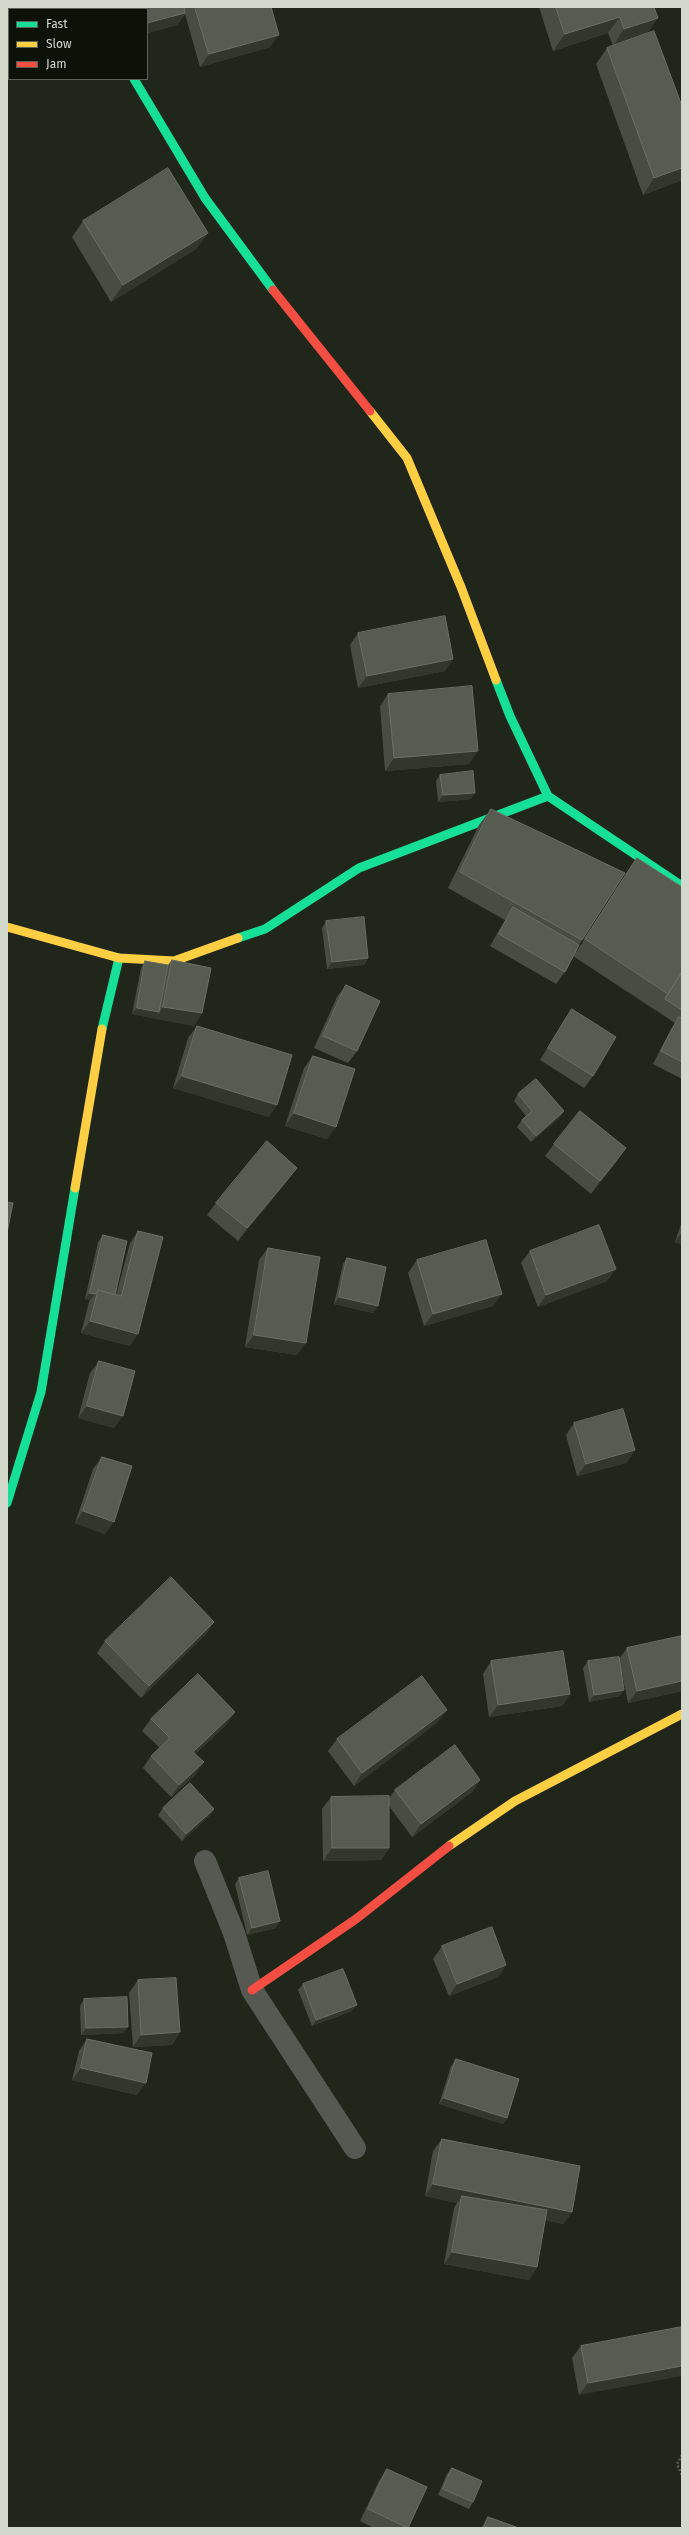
<!DOCTYPE html>
<style>
body{margin:0}
#map{position:relative;width:689px;height:2535px;overflow:hidden;background:#21261b;font-family:"Fira Sans",sans-serif}
canvas{display:block}
.frame{position:absolute;inset:0;border:8px solid #d2d9cc;pointer-events:none}
.legend{position:absolute;left:8px;top:8px;width:140px;height:72px;box-sizing:border-box;background:#0d1209;border:1px solid #5c6257;margin:0;padding:5px 7px;list-style:none;font-size:12px;color:#d2d9cc}
.legend li{display:flex;align-items:center;gap:8px;height:20px}
.legend b{width:20px;border:1px solid #5c6257}
</style>
<div id="map">
<canvas width="689" height="2535"></canvas>
<div class="frame"></div>
<ul class="legend">
<li><b style="height:5px;background:#16e098"></b>Fast</li>
<li><b style="height:5px;background:#ffcf43"></b>Slow</li>
<li><b style="height:5px;background:#f24e42"></b>Jam</li>
</ul>
</div>
<script>
const g = document.querySelector('canvas').getContext('2d');
g.lineJoin = 'round';
function trace(path, color, width, dash) {
  g.strokeStyle = color;
  g.lineWidth = width;
  g.lineCap = dash ? 'butt' : 'round';
  g.setLineDash(dash || []);
  g.stroke(path);
}
function fillPath(path, color) {
  g.fillStyle = color;
  g.fill(path, 'evenodd');
}
trace(new Path2D(`
 M682 2455 677 2464 682 2475`), '#5a5c56', 2.5, [2, 2]);
trace(new Path2D(`
 M97 7 98 9
 M205 1861 234 1933 252 1990 355 2148`), '#565852', 22);
trace(new Path2D(`
 M134 79 205 198 273 290
 M496 680 510 716 548 796 682 886
 M238 938 265 929 359 868 548 796
 M102 1029 119 958
 M7 1503 41 1392 75 1188`), '#16e098', 9);
trace(new Path2D(`
 M370 411 407 458 461 587 496 680
 M7 927 119 958 174 961 238 938
 M75 1188 102 1029
 M449 1846 515 1801 682 1714`), '#ffcf43', 9);
trace(new Path2D(`
 M273 290 370 411
 M252 1990 356 1919 449 1846`), '#f24e42', 9);
fillPath(new Path2D(`
 M120 7H271L270 47 200 67 185 14 177 25 147 33V9H121Z
 M539 7H654L647 33 682 106V180L643 195 596 64 607 48 613 46 608 33 553 51Z
 M83 221 208 233 196 249 111 302 72 237Z
 M358 633 445 671 358 688 350 645Z
 M388 694 469 764 385 771 380 706Z
 M440 775 471 799 438 802 436 781Z
 M491 809 582 940 579 945 575 954 626 874 637 858 682 887V1079L653 1064 671 1029 675 1023 573 956 565 972 556 984 490 946 505 920 448 888 479 825Z
 M326 921 368 958 364 965 327 969 322 928Z
 M172 960 202 1013 194 1026 132 1014 141 968 145 961 168 965Z
 M346 985 357 1051 348 1063 314 1048 337 997Z
 M572 1009 593 1076 584 1088 540 1060 563 1022Z
 M197 1026 269 1117 173 1088 188 1038Z
 M313 1056 327 1139 285 1126 304 1068Z
 M518 1094 564 1111 559 1118 531 1142 517 1127 522 1120 526 1116 514 1101Z
 M554 1144 617 1161 591 1194 545 1156Z
 M288 1180 238 1241 207 1215 216 1203Z
 M682 1221V1245L675 1242Z
 M138 1231 130 1346 81 1333 89 1302 90 1300 85 1299 98 1242 103 1235 115 1295H116L130 1243Z
 M268 1248 297 1355 245 1347 259 1260Z
 M530 1251 607 1281 538 1307 521 1263Z
 M347 1258 378 1306 373 1313 334 1304 343 1264Z
 M417 1260 493 1306 424 1326 408 1273Z
 M99 1361 114 1428 78 1418 90 1373Z
 M574 1423 635 1450 626 1463 577 1476 566 1435Z
 M102 1457 105 1534 75 1523 93 1469Z
 M214 1622 206 1634 141 1698 97 1653 105 1641Z
 M682 1636V1691L628 1703 622 1674 620 1696 589 1702 583 1668 588 1661 619 1659 627 1648Z
 M491 1661 570 1694 562 1706 489 1717 483 1674Z
 M235 1712 226 1725 195 1754V1775L171 1797 143 1768 151 1756 160 1748 142 1731 151 1719Z
 M438 1722 354 1786 328 1751 337 1739Z
 M480 1780 472 1792 412 1837 389 1806V1848L381 1860 323 1861 322 1809 331 1797 389 1798 395 1790Z
 M163 1808 214 1809 209 1816 182 1841 158 1815Z
 M239 1878 276 1928 247 1935 235 1884Z
 M442 1946 506 1965 498 1977 449 1996 433 1959Z
 M138 1980 180 2032 172 2045 133 2047 129 1993Z
 M303 1984 352 2011 312 2026 298 1990Z
 M84 1999 124 2033 81 2035 80 2006Z
 M87 2039 137 2095 72 2080 79 2051Z
 M456 2059 507 2118 503 2124 439 2104 451 2066Z
 M442 2139 572 2212 563 2224 545 2220 537 2267 529 2280 444 2264 454 2208 457 2203 425 2196 433 2151Z
 M682 2327 579 2395 572 2358 581 2346Z
 M452 2468 473 2502 469 2509 438 2495 447 2474Z
 M387 2469 408 2528H374L360 2521 379 2481Z
 M488 2517 519 2528H481Z`), '#484d42');
fillPath(new Path2D(`
 M185 13 177 25 147 33V23Z
 M620 17 608 33 553 51 565 34Z
 M658 18 646 35 613 46 624 29Z
 M279 35 270 47 200 67 209 54Z
 M682 168V180L643 195 654 178Z
 M208 233 196 249 111 302 123 285Z
 M453 659 445 671 358 688 367 676Z
 M478 751 469 764 385 771 394 758Z
 M475 793 471 799 438 802 443 795Z
 M368 958 364 965 327 969 332 962Z
 M163 1007 202 1013 194 1026 155 1019Z
 M137 1008 159 1012 155 1019 132 1014Z
 M182 1076 277 1105 269 1117 173 1088Z
 M564 1111 559 1118 531 1142 536 1136Z
 M294 1113 336 1127 327 1139 285 1126Z
 M626 1148 617 1161 591 1194 600 1181Z
 M297 1168 288 1180 238 1241 247 1228Z
 M682 1232V1245L675 1242Z
 M616 1269 607 1281 538 1307 546 1295Z
 M90 1293 95 1294 90 1300 85 1299Z
 M502 1294 493 1306 424 1326 433 1314Z
 M339 1297 378 1306 373 1313 334 1304Z
 M90 1321 138 1334 130 1346 81 1333Z
 M254 1335 306 1343 297 1355 245 1347Z
 M87 1406 123 1416 114 1428 78 1418Z
 M635 1450 626 1463 577 1476 586 1464Z
 M83 1511 114 1522 105 1534 75 1523Z
 M214 1622 206 1634 141 1698 149 1686Z
 M682 1681V1691L628 1703 637 1691Z
 M624 1690 620 1696 589 1702 594 1695Z
 M570 1694 562 1706 489 1717 498 1705Z
 M447 1710 438 1722 354 1786 362 1773Z
 M235 1712 226 1725 184 1764 193 1752Z
 M204 1762 195 1775 171 1797 179 1785Z
 M480 1780 472 1792 412 1837 421 1824Z
 M214 1809 209 1816 182 1841 186 1834Z
 M332 1848H389L381 1860 323 1861Z
 M280 1921 276 1928 247 1935 252 1928Z
 M506 1965 498 1977 449 1996 457 1984Z
 M357 2005 352 2011 312 2026 316 2020Z
 M128 2027 124 2033 81 2035 86 2028Z
 M180 2032 172 2045 133 2047 141 2035Z
 M81 2068 146 2083 137 2095 72 2080Z
 M444 2098 507 2118 503 2124 439 2104Z
 M433 2184 572 2212 563 2224 461 2203 462 2196 457 2203 425 2196Z
 M452 2252 537 2267 529 2280 444 2264Z
 M682 2366V2376L579 2395 588 2383Z`), '#32372c');
const building = new Path2D(`
 M132 7H184L185 13 147 23V9H133Z
 M195 7H271L279 35 209 54Z
 M556 7H654L658 18 624 29 620 17 565 34Z
 M654 31 682 106V168L654 178 607 48Z
 M168 168 208 233 123 285 83 221Z
 M445 616 453 659 367 676 358 633Z
 M472 686 478 751 394 758 388 694Z
 M473 771 475 793 443 795 440 775Z
 M491 809 625 873 582 940 460 872Z
 M637 858 682 887V972L668 994 585 939Z
 M513 907 579 945 565 972 499 934Z
 M364 917 368 958 332 962 326 921Z
 M172 960 211 968 202 1013 163 1007Z
 M145 961 168 965 159 1012 137 1008Z
 M682 972V1010L665 999Z
 M346 985 380 1001 357 1051 323 1036Z
 M572 1009 616 1037 593 1076 548 1048Z
 M679 1017 682 1018V1062L661 1051Z
 M197 1026 292 1055 277 1105 182 1076Z
 M313 1056 355 1069 336 1127 294 1113Z
 M536 1079 564 1111 536 1136 522 1120 532 1111 518 1094Z
 M580 1111 626 1148 600 1181 554 1144Z
 M267 1141 297 1168 247 1228 216 1203Z
 M7 1202 13 1203 7 1233Z
 M599 1225 616 1269 546 1295 530 1251Z
 M138 1231 163 1237 138 1334 90 1321 98 1290 121 1296Z
 M103 1235 127 1241 115 1295 98 1290 95 1294 90 1293Z
 M486 1240 502 1294 433 1314 417 1260Z
 M268 1248 320 1257 306 1343 254 1335Z
 M347 1258 386 1267 378 1306 339 1297Z
 M99 1361 135 1371 123 1416 87 1406Z
 M623 1409 635 1450 586 1464 574 1423Z
 M102 1457 132 1466 114 1522 83 1511Z
 M171 1577 214 1622 149 1686 105 1641Z
 M682 1636V1681L637 1691 627 1648Z
 M563 1651 570 1694 498 1705 491 1661Z
 M619 1657 624 1690 594 1695 588 1661Z
 M198 1674 235 1712 193 1752 204 1762 179 1785 151 1756 170 1738 151 1719Z
 M422 1676 447 1710 362 1773 337 1739Z
 M455 1745 480 1780 421 1824 395 1790Z
 M190 1783 214 1809 186 1834 163 1808Z
 M389 1796V1848H332L331 1797Z
 M268 1871 280 1921 252 1928 239 1878Z
 M492 1927 506 1965 457 1984 442 1946Z
 M343 1969 357 2005 316 2020 303 1984Z
 M176 1978 180 2032 141 2035 138 1980Z
 M127 1997 128 2027 86 2028 84 1999Z
 M87 2039 152 2053 146 2083 81 2068Z
 M456 2059 519 2079 507 2118 444 2098Z
 M442 2139 580 2166 572 2212 433 2184Z
 M462 2196 547 2210 537 2267 452 2252Z
 M682 2327V2366L588 2383 581 2346Z
 M452 2468 482 2481 473 2502 443 2489Z
 M387 2469 427 2487 408 2528 368 2509Z
 M488 2517 519 2528H484Z`);
fillPath(building, '#575c51');
trace(building, '#6a6f64', 1);
</script>
